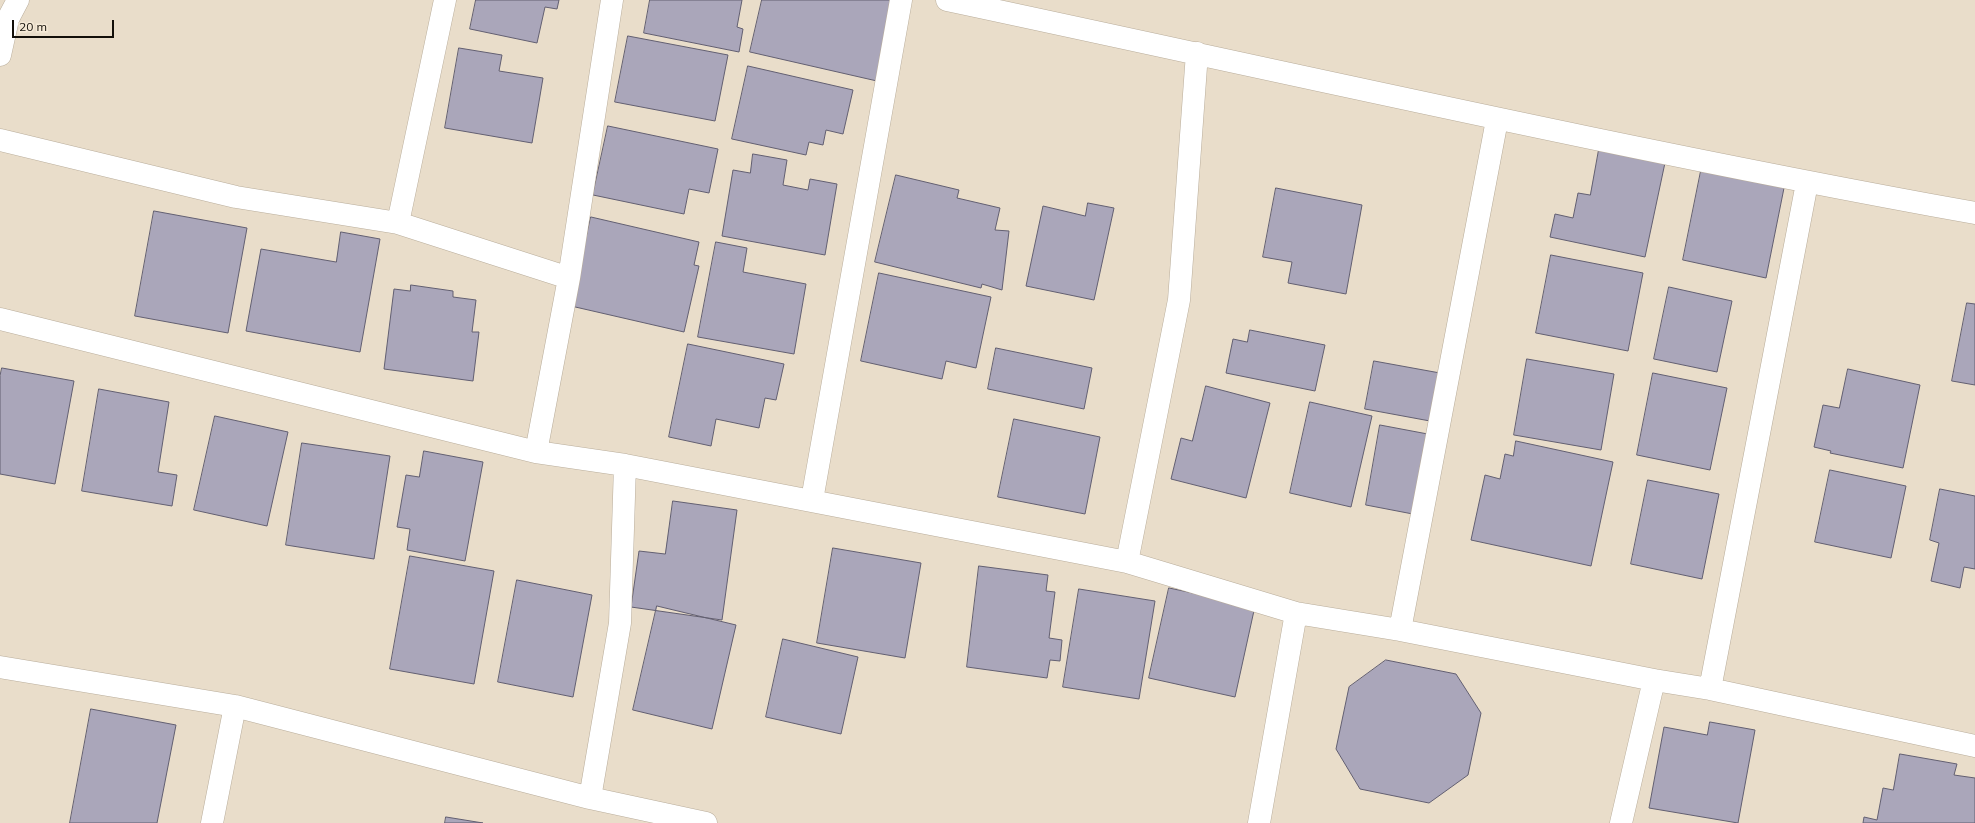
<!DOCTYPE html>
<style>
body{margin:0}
#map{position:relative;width:1975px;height:823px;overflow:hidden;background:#e9ddca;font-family:Mulish,sans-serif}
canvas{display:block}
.scale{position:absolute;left:12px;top:20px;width:102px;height:18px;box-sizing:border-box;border:2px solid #130f09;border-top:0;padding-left:5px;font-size:12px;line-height:14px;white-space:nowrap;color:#130f09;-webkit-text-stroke:3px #f6ead7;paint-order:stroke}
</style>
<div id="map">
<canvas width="1975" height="823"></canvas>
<div class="scale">20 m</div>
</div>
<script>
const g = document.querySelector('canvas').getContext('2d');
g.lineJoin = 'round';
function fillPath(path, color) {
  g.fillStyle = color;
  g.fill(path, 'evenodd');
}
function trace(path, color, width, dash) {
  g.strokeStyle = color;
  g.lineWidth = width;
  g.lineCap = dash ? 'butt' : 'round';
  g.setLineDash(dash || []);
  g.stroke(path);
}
const building = new Path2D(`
 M476 0H559L557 9 545 7 537 43 470 29Z
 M650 0H742L737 27 743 29 739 52 644 33Z
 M762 0H895L877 81 750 52Z
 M628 36 728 55 715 121 615 102Z
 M459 48 502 55 499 71 543 78 532 143 445 128Z
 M748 66 853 90 843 134 826 130 823 145 809 142 806 155 732 139Z
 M608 126 718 149 709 193 689 189 684 214 593 195Z
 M1600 144 1666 158 1645 257 1550 237 1555 214 1573 218 1578 193 1590 195Z
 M753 154 787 160 783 185 808 190 810 179 837 184 825 255 722 236 733 170 750 173Z
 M1702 166 1785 183 1766 278 1683 260Z
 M896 175 959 190 957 198 1000 208 995 230 1009 231 1002 290 982 284 981 288 875 262Z
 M1276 188 1362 205 1346 294 1288 283 1292 262 1263 257Z
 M1088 203 1114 208 1094 300 1026 286 1043 206 1085 216Z
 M154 211 247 228 228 333 135 316Z
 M591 217 699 242 694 265 699 266 684 332 571 306Z
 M341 232 380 239 360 352 246 331 261 249 336 262Z
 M716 242 747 248 743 272 806 284 794 354 698 337Z
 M1551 255 1643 273 1628 351 1536 333Z
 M879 273 991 297 976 368 946 361 942 379 861 361Z
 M411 285 453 291V297L476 300 472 332H479L473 381 384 369 394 289 410 291Z
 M1669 287 1732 301 1717 372 1654 359Z
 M1967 303 1975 304V385L1952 381Z
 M1250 330 1325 345 1315 391 1226 373 1233 339 1247 342Z
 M688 344 784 364 776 400 765 398 759 428 716 419 711 446 669 437Z
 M996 348 1092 368 1084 409 988 389Z
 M1527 359 1614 374 1601 450 1514 435Z
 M1374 361 1440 373 1430 421 1365 409Z
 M2 368 74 381 55 484 0 474V376Z
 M1848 369 1920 385 1903 468 1830 453 1831 451 1814 447 1823 405 1839 408Z
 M1653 373 1727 388 1710 470 1637 455Z
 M1206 386 1270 403 1246 498 1171 479 1181 438 1192 441Z
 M99 389 169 402 158 472 177 475 172 506 82 491Z
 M1310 402 1372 416 1351 507 1290 493Z
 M215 416 288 432 267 526 194 510Z
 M1014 419 1100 437 1085 514 998 497Z
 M1380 425 1433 435 1418 515 1366 505Z
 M1516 441 1613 462 1591 566 1471 540 1485 475 1500 479 1505 454 1513 456Z
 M302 443 390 456 374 559 286 545Z
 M424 451 483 462 465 561 407 550 410 529 397 527 406 475 419 477Z
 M1830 470 1906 486 1891 558 1815 542Z
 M1648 480 1719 494 1702 579 1631 564Z
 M1940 489 1975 496V569L1964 567 1960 588 1931 581 1939 543 1930 540Z
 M673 501 737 510 722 620 631 607 639 551 665 554Z
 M833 548 921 563 905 658 817 643Z
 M410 556 494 571 474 684 390 669Z
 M979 566 1048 575 1046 591 1055 592 1049 638 1062 640 1060 661 1050 660 1047 678 967 667Z
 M517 580 592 595 573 697 498 682Z
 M1169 588 1255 606 1235 697 1149 678Z
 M1079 589 1155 601 1139 699 1063 687Z
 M657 606 736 625 712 729 633 710Z
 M783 639 858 657 841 734 766 717Z
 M1386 660 1456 674 1481 713 1468 775 1429 803 1360 789 1336 749 1349 687Z
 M91 709 176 725 157 823H70Z
 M1710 722 1755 730 1738 823 1649 808 1664 727 1707 735Z
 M1900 754 1957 764 1954 775 1975 778V823H1863L1864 817 1877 820 1883 788 1893 790Z
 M446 817 483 823H445Z`);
fillPath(building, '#aaa6ba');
trace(building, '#625f71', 1);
const minor = new Path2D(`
 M947 0C1290 73 1631 151 1975 213
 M0 55 8 19 18 0
 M0 140 236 197 398 223 569 278
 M398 223 445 0
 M0 319 536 452 625 465 1127 562 1296 613 1400 630 1654 680 1710 689 1975 746
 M536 452 569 278 612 0
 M812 500 901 0
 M1127 562 1179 300 1197 53
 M1400 630 1497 120
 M0 667 235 706 590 798 706 823
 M1710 689 1807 183
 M590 798 620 623 625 465
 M212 823 235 706
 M1259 823 1296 613
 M1621 823 1654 680`);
trace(minor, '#b9ad9b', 23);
trace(minor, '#fff', 22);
</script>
